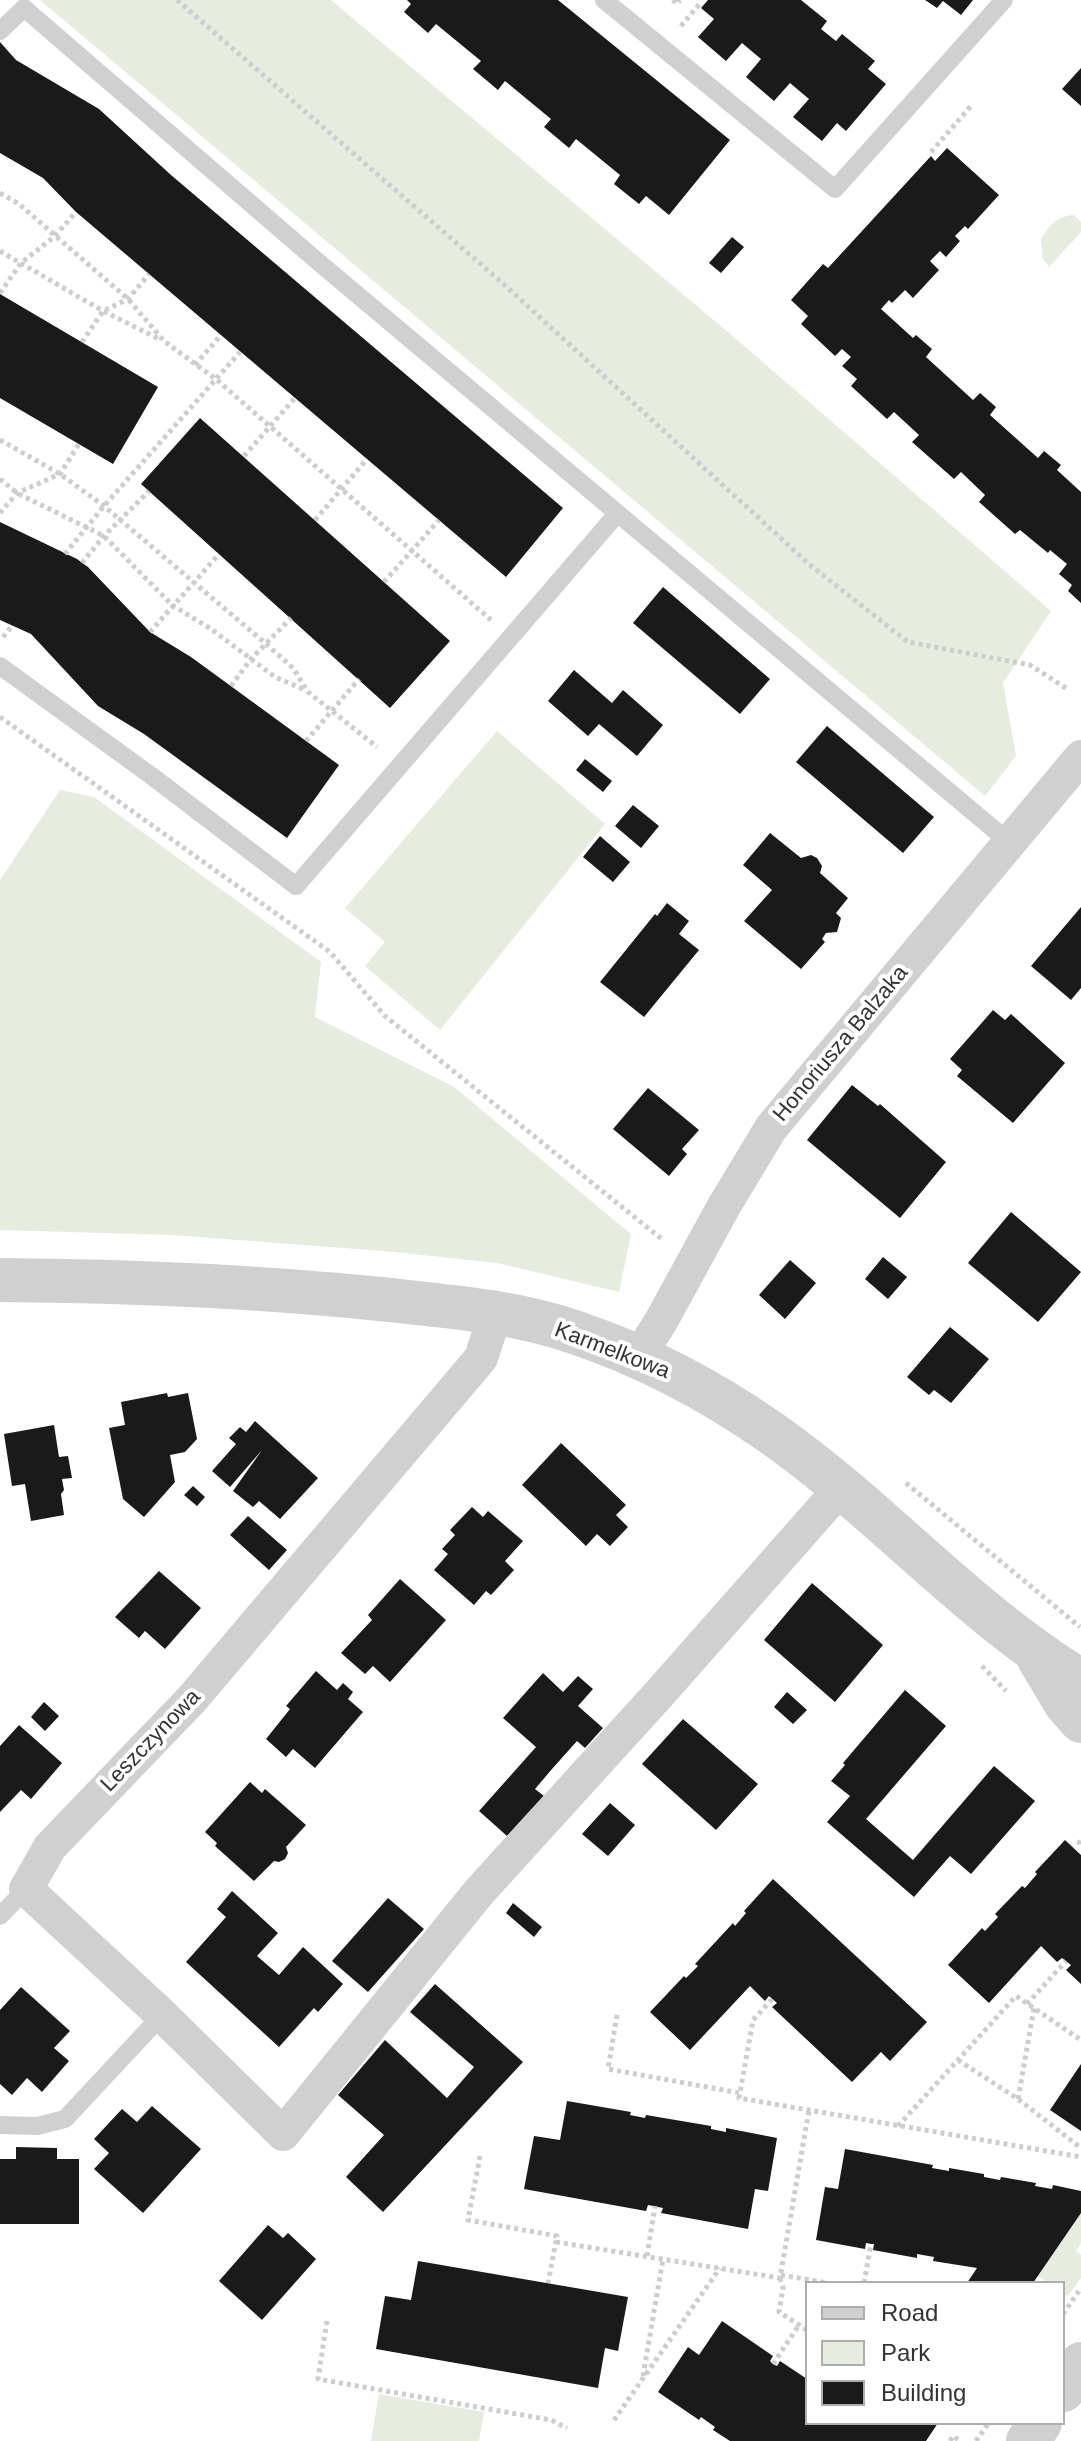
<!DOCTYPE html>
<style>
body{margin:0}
#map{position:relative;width:1081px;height:2441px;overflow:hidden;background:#fff;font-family:Arial,sans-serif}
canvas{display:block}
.legend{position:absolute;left:805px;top:2281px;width:260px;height:144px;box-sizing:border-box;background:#fff;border:2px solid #adadad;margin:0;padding:10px 14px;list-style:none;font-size:24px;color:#333}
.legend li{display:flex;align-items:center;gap:16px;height:40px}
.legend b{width:40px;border:2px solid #adadad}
</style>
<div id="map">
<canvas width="1081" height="2441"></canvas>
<ul class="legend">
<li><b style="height:10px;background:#d0d0d0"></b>Road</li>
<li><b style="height:22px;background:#e6ecdf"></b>Park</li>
<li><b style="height:22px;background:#1a1a1a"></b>Building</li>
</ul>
</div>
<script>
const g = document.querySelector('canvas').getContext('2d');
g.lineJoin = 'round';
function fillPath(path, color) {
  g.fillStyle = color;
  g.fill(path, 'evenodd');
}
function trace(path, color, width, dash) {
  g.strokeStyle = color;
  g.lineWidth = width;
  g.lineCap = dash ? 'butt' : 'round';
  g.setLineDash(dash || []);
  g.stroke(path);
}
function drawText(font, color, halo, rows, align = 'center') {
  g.font = font + ' Arial,sans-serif';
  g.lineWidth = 8;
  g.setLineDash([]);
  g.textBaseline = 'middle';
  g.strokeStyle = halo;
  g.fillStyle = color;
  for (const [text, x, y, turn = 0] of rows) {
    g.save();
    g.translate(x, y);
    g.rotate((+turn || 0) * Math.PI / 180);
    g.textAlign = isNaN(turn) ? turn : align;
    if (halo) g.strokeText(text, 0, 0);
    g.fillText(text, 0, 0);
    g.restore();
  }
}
fillPath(new Path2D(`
 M40 0H331L728 332 1051 611 1003 683 1016 756 985 796Z
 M1074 215 1081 222V232L1049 267 1043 259 1041 240C1048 226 1057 216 1074 215Z
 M497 731 605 824 440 1030 365 966 385 942 345 908Z
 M60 790 94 797 321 962 315 1017 454 1087 631 1234 619 1292 497 1263 384 1251 171 1235 0 1230V880Z
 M1081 2213V2243L1076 2251 1081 2255V2278L1068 2296 1063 2293V2283H1049L1038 2276Z
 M379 2394 484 2412 479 2441H371Z`), '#e6ecdf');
fillPath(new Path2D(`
 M407 0H558L730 140 669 215 646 196 639 204 614 184 620 175 576 139 569 148 544 127 551 119 505 81 498 90 473 69 481 61 436 24 428 33 404 12 411 4Z
 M708 0H801L827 21 821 29 836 41 842 34 875 61 868 69 886 84 846 131 837 123 822 141 793 117 809 99 790 83 774 101 746 77 761 59 742 43 726 61 698 37 714 19 701 8Z
 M925 0H973L961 15 943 1 937 8Z
 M0 42 16 60 99 109 171 175 563 508 506 577 76 212 43 178 0 153Z
 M1081 68V106L1062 89Z
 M947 148 999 195 968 229 965 226 955 236 960 241 946 257 940 251 930 261 939 270 913 298 905 290 892 303 889 300 881 309 913 338 916 335 932 349 926 357 973 400 980 393 996 407 990 415 1038 458 1044 451 1061 465 1057 470 1081 492V603L1068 591 1072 585 1059 574 1067 564 1050 550 1048 553 1020 530 1015 534 979 502 985 495 961 472 954 479 912 442 919 435 894 412 887 419 851 386 857 379 842 366 851 357 842 349 835 356 801 324 808 316 791 300 823 264 828 268 931 156 935 161Z
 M732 237 744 247 721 273 709 263Z
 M0 294 158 387 113 464 0 398Z
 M200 418 450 641 390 708 141 484Z
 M0 522 77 559 88 567 150 632 191 657 339 765 287 838 144 734 98 706 31 634 0 620Z
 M663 587 770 679 740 714 633 623Z
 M574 670 612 703 623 690 663 725 637 756 599 724 588 736 548 701Z
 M827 726 934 817 903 853 796 762Z
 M585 759 612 781 603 792 576 770Z
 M633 805 659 826 641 848 615 826Z
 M770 833 801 858 811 855 817 858 822 866 820 873 848 898 836 913 841 918 837 932 826 933 822 939 825 942 801 969 744 921 772 890 743 865Z
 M600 836 630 862 613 882 583 857Z
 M667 903 689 921 679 934 699 950 644 1017 600 982 655 914 657 916Z
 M1081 907V988L1071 1000 1031 966Z
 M993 1010 1005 1020 1011 1014 1065 1063 1013 1123 957 1076 962 1070 950 1059Z
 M852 1085 878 1106 880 1104 946 1162 900 1218 807 1140Z
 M648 1088 699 1130 682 1149 687 1154 669 1176 613 1129Z
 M1011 1212 1081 1272 1038 1322 968 1263Z
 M883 1257 907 1277 888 1299 865 1279Z
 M790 1260 816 1283 785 1319 759 1295Z
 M950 1327 989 1359 951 1403 934 1390 929 1395 907 1377Z
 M167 1393 168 1397 188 1393 197 1439 185 1452 170 1455 175 1482 144 1517 123 1499 109 1428 125 1425 121 1402Z
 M255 1421 318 1478 280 1519 259 1501 253 1507 233 1491 262 1450 230 1487 212 1471 236 1444 229 1438 240 1427 246 1432Z
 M54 1425 59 1457 68 1456 72 1478 62 1479 64 1490 61 1494 64 1515 31 1521 25 1484 12 1486 4 1434Z
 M561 1443 626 1505 616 1515 628 1527 610 1546 597 1534 586 1546 522 1485Z
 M193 1486 205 1497 197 1506 184 1495Z
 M472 1507 483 1517 488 1511 523 1541 505 1561 514 1570 491 1595 486 1591 474 1605 434 1570 448 1554 442 1549 455 1535 450 1530Z
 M248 1516 287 1550 269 1570 230 1535Z
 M159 1571 201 1608 165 1649 145 1631 139 1638 115 1617Z
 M400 1579 446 1620 390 1682 373 1666 365 1674 341 1653 372 1620 368 1615Z
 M812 1583 883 1645 835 1702 764 1640Z
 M316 1671 337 1690 343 1683 353 1692 348 1699 363 1712 315 1768 293 1749 286 1757 266 1739 290 1709 286 1706Z
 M543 1673 563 1692 578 1676 593 1689 578 1706 603 1728 585 1748 577 1741 552 1769 535 1789 544 1796 507 1836 479 1811 536 1747 503 1718Z
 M905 1690 946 1726 866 1819 913 1860 994 1766 1035 1801 971 1874 950 1856 914 1897 827 1822 850 1796 831 1781 845 1765 843 1763Z
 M787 1692 807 1710 793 1724 774 1707Z
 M44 1702 59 1716 45 1731 31 1717Z
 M683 1719 758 1784 716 1830 642 1764Z
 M19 1725 62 1763 31 1799 21 1790 0 1812V1746Z
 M250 1782 262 1793 265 1789 306 1825 286 1847 288 1853 285 1859 279 1862 274 1861 254 1881 215 1846 217 1843 205 1832Z
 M610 1803 635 1825 608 1856 582 1834Z
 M1065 1840 1081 1855V1984L1066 1970 1071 1965 1062 1958 1057 1962 1041 1946 989 2003 948 1965 982 1928 985 1931 998 1917 995 1914 1022 1886 1025 1888 1037 1874 1035 1872Z
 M773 1879 927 2022 890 2061 881 2052 852 2082 772 2007 777 2003 769 1996 765 2001 750 1986 690 2050 650 2012 684 1976 686 1978 698 1966 695 1964 733 1923 735 1926 746 1913 744 1911Z
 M232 1891 278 1933 257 1956 279 1975 303 1947 343 1984 318 2012 314 2008 279 2047 186 1962 226 1917 217 1909Z
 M388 1898 424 1929 368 1992 332 1961Z
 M513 1903 542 1927 534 1937 506 1913Z
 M435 1984 523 2062 383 2212 346 2177 384 2135 338 2095 385 2040 447 2098 461 2082 474 2067 410 2012Z
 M21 1987 70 2031 54 2048 69 2061 42 2092 27 2078 12 2095 0 2084V2010Z
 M1081 2064V2131L1050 2110Z
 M567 2101 631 2112 630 2115 645 2118 646 2115 711 2126V2129L726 2132V2128L777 2138 768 2191 755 2189 748 2229 661 2213 663 2208 648 2205 646 2211 524 2189 534 2136 560 2140Z
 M152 2106 201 2149 143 2213 94 2169 109 2153 94 2139 122 2109 137 2122Z
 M16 2147 57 2148V2159H79V2224H0V2159H16Z
 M845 2149 933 2165 932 2168 949 2171V2168L984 2174V2177L1000 2180 1001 2177 1036 2183 1035 2186 1052 2189 1053 2185 1081 2191V2213L1033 2283H967L977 2268 933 2261 934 2257 917 2254V2258L873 2250 874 2244H871L866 2243 865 2249 816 2240 825 2187 838 2189Z
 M268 2225 283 2238 288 2233 316 2259 262 2320 219 2281Z
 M418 2261 628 2297 618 2351 605 2348 598 2388 376 2349 385 2296 411 2300Z
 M722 2321 773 2356 770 2361 773 2364 777 2366 780 2361 807 2379V2423H938L926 2441H730L713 2430 715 2427 701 2417 699 2420 658 2392 688 2347 699 2355Z`), '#1a1a1a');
trace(new Path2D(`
 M177 0 508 288 810 565 908 642 1030 665 1069 690
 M673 0 677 4 680 0
 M681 26 701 2
 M931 152 971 106
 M0 193 19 204 128 299 164 341 217 380 491 620
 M0 251 103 311 159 339
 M0 293 21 263 54 237 76 212
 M82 342 103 311 128 299 149 274
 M195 365 221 335
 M0 440 60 474 104 506 265 643 293 668 308 692 377 747
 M244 456 295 398
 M0 479 17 493 104 536 172 605 211 629 275 677 305 690
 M0 513 17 493 60 474 79 444
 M315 520 367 459
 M65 554 104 506 240 352
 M82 563 104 536 149 491
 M384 582 439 520
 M150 632 219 554
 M3 637 12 626
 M231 686 251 659 291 618
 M0 717 330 952 385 1016 663 1240
 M306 741 359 679
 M906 1483 1080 1627
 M982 1666 1006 1691
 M1081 1841 1079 1843 1081 1845
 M772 1999 753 2020 739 2098 1081 2157
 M1027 2004 1066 1961
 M617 2015 608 2069 740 2093
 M958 2060 1018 2099 1081 2148
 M1018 2099 1034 2008
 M898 2126 1016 1996 1081 2040
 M480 2156 468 2220 557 2236 548 2283
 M556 2242 780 2278 809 2110
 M647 2256 655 2206
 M781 2275 828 2283
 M780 2278 783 2288 779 2312 807 2330
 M864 2283 871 2244
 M1063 2314 1081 2288
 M327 2321 318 2379 551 2420 567 2428
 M773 2364 799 2325
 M643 2376 663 2259
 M614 2420 720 2268
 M950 2441 953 2436 960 2441
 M976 2441 988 2424`), '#cdcdcd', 5, [4, 4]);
trace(new Path2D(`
 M604 0 835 189 1004 0
 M0 31 24 8 316 260 1009 842
 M0 666 153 777 296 886 617 514
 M0 1916 26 1889
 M0 2125 37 2126 65 2119 162 2015`), '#d0d0d0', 18);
trace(new Path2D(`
 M495 1315 481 1358 192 1699 50 1847 26 1889 162 2015 283 2134 479 1892 659 1694 841 1488
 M638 1357 660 1323 724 1206 771 1128 1081 757`), '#d0d0d0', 34);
trace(new Path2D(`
 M0 1280C127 1281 254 1286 380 1299 445 1306 515 1311 577 1333 645 1356 711 1391 770 1432 879 1508 967 1612 1081 1681
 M1039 1659 1066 1704 1081 1721
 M1063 2390 1081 2364
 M1028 2441 1040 2423`), '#d0d0d0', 44);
drawText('22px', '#333', '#fff', [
 ["Honoriusza Balzaka",841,1044,-50],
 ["Karmelkowa",612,1351,21],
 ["Leszczynowa",151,1741,-46]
]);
</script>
